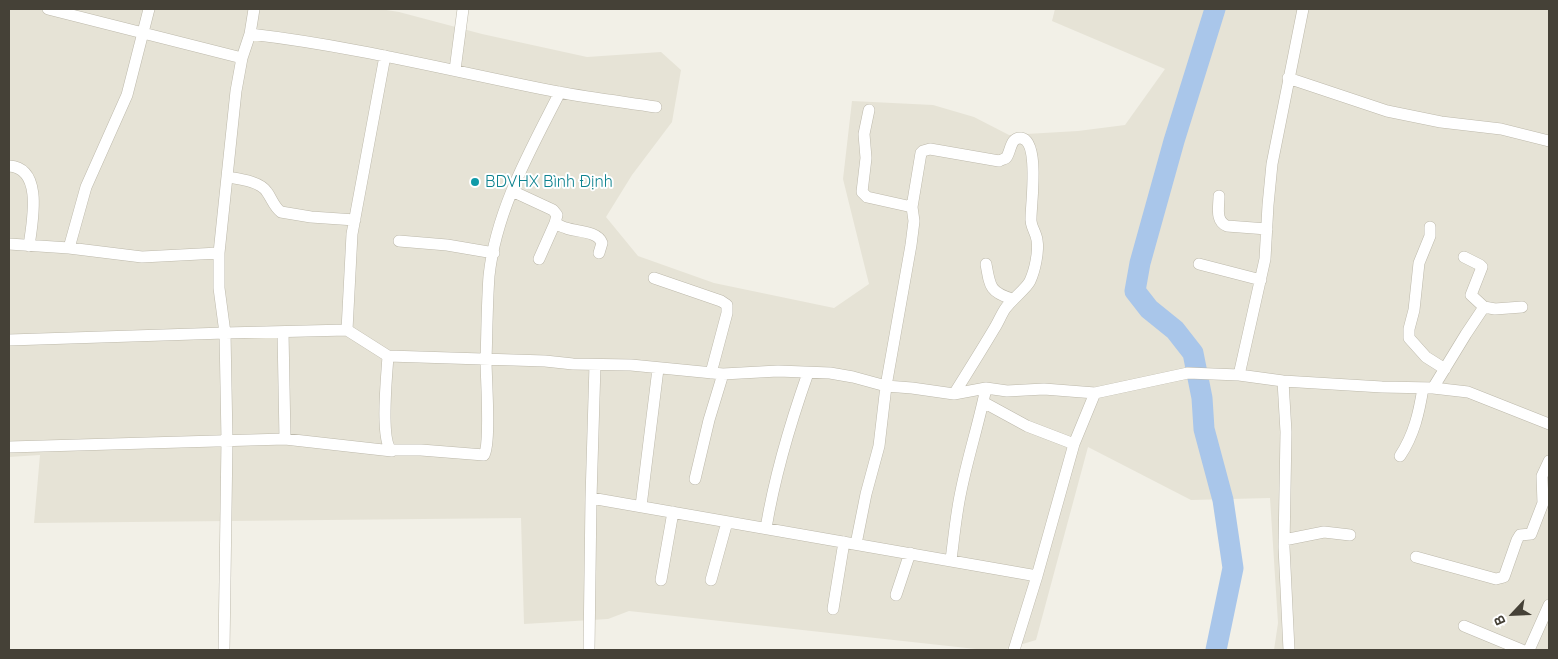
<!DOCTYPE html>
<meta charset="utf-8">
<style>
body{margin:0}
#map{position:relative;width:1558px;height:659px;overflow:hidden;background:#f2f0e7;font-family:Quicksand,sans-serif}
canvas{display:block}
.frame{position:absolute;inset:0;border:10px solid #454137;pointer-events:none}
.north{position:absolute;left:1488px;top:589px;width:50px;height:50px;-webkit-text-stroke:4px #fff;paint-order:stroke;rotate:245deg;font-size:14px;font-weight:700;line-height:20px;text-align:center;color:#454137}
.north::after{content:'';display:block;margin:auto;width:18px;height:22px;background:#454137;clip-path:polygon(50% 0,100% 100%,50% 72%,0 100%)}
</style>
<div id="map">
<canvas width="1558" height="659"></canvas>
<div class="frame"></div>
<div class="north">B</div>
</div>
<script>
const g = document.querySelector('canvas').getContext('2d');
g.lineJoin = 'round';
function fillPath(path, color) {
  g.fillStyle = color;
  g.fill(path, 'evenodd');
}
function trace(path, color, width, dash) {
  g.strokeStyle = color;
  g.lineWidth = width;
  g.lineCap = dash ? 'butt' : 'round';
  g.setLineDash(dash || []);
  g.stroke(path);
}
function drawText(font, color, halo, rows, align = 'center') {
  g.font = font + ' Quicksand,sans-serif';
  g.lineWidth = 4;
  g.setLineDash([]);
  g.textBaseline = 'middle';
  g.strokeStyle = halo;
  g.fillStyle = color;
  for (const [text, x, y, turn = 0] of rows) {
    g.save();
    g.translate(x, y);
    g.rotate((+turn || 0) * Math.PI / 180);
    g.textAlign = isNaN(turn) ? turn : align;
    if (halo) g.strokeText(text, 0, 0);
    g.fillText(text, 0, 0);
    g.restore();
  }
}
fillPath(new Path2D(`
 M9 9H380L399 12 482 34 587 57 661 52 681 70 672 122 632 175 606 217 638 256 714 283 834 308 869 284 843 179 852 101 933 105 974 117 1009 135 1078 131 1125 125 1165 69 1052 21 1055 9H1549V650H1274L1278 623 1270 498 1191 500 1088 447 1036 640 1003 650H985L629 611 608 619 524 624 521 518 34 523 40 455 9 457Z`), '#e6e3d6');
trace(new Path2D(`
 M1215 9 1174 141 1140 263 1135 291 1149 309 1175 330 1193 353 1202 398 1204 429 1223 500 1233 568 1216 650`), '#a9c6ea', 21);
const minor = new Path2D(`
 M48 9 242 58
 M250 34C354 46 456 72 558 92 591 98 623 102 656 107
 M455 70 463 9
 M1288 78 1387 111 1441 122 1501 129 1549 141
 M869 110 864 134 866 158 862 192 867 197 912 207
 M9 166C44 168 32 223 29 246
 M227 177C239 179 260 181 267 192 272 199 274 207 281 212L311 217 355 220
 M512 191 553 210 557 215 555 223C559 225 562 227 566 228 577 232 598 231 602 243L599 253
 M1219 196C1219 207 1215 221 1227 226L1267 229
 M1430 227V236L1419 263 1414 310 1409 329V338L1426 357 1445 369
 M399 241 447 245 494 253
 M9 244 69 248 142 257 219 253
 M69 248 86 187 127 95 149 9
 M539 259 555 223
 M986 264C990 287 990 292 1012 299
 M1199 264 1261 280
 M654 278 721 301 727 305V313L711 373
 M1484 307 1495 309 1522 307
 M347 330 352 234 385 56
 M283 332 285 439
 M9 340 225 333 347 330 388 356 545 361 573 364 631 365 723 374 778 371 830 373 853 377 886 386 912 388 954 394 986 388 1007 391 1044 389 1095 393 1188 373 1239 375 1283 381 1382 387 1433 388 1468 392 1549 424
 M388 356C387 374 380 438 391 450H421L484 455C491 443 486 378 486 360 487 332 487 304 489 276 496 210 530 151 560 92
 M595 365 591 498 1037 576 1074 444 1095 393
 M1239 375 1265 259 1268 205 1272 164 1303 9
 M1283 381 1286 432 1284 547 1289 650
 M1433 388 1466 334 1484 307 1471 295 1482 267 1480 265 1464 257
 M983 402 1027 426 1074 444
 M9 447 285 439 392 451
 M1400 456C1414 435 1419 413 1423 388
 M695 479 709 420 723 374
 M641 506 658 369
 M766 528C775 474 790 424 808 373
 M1284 540 1324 532 1350 535
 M856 544 866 494 879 446 886 386 911 245 914 221 912 207 921 153 923 151 930 149 999 161C1001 160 1004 159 1006 158 1011 152 1010 137 1021 138 1040 141 1031 204 1031 218 1030 226 1036 232 1037 240 1039 251 1035 270 1030 281 1027 288 1011 300 1005 309 1001 315 998 323 994 329 981 351 967 373 954 394
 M1416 557 1496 579 1504 577 1517 540 1520 535 1531 534 1543 503 1542 476 1549 461
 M951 560C954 537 956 514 961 491 968 456 979 423 986 388
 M661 580 673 512
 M711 580 727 522
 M896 595 910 553
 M833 609 844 542
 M1464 626 1522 650
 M224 650 227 440 225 333 219 288V253L236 91 242 58 250 34 254 9
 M589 650 591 498
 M1014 650 1037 576
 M1529 650 1549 605`);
trace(minor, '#bdb9ab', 12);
trace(minor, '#fff', 11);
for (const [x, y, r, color] of [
 [475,182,5,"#0f9aa8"]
]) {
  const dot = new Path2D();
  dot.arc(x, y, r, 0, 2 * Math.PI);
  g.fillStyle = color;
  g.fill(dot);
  trace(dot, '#fff', 2);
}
drawText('16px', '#0d838f', '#fff', [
 ["BDVHX Bình Định",485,182]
], 'left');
</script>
